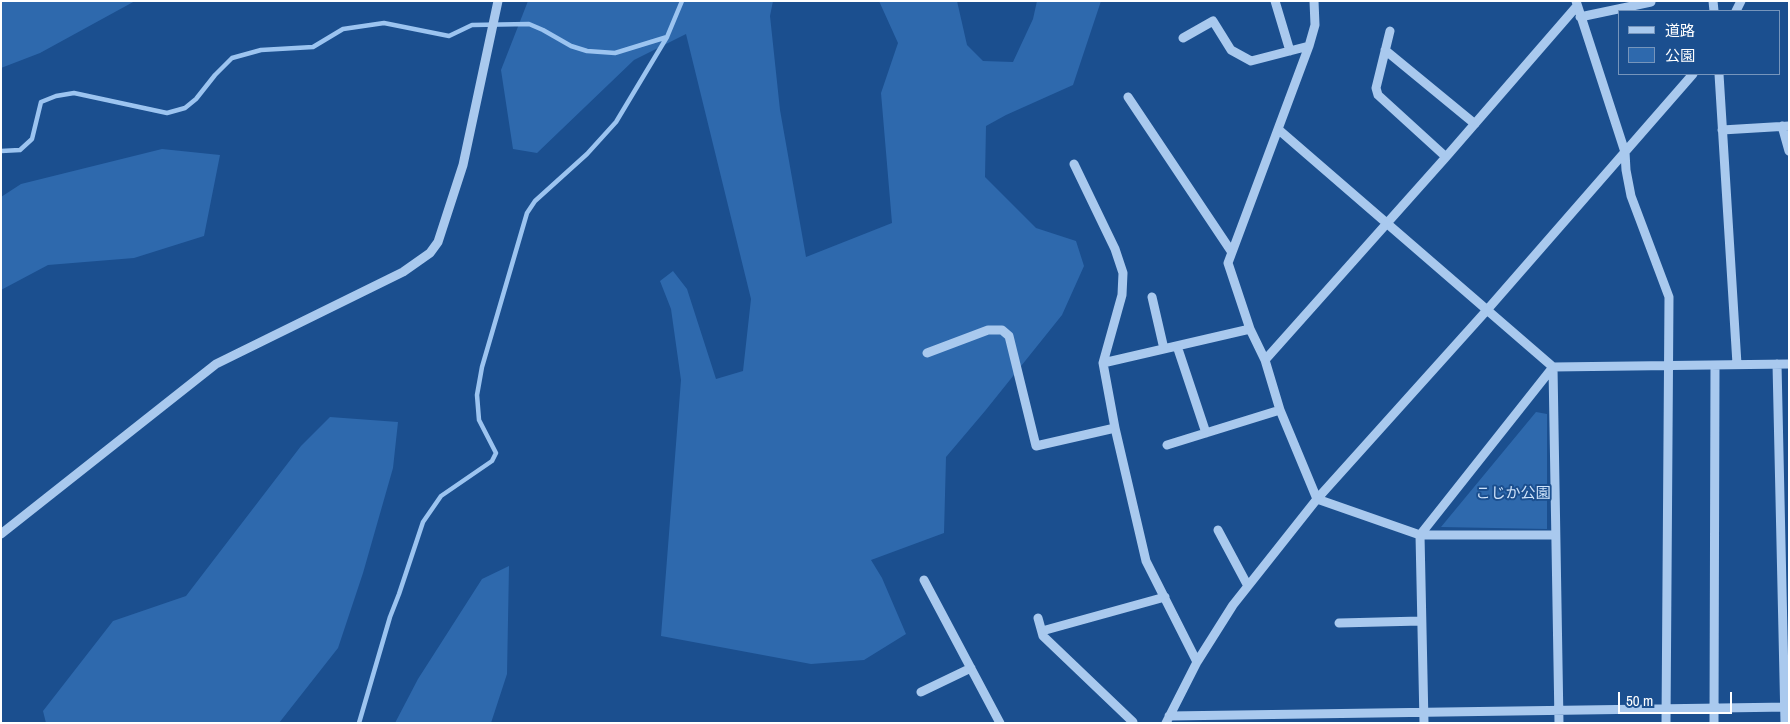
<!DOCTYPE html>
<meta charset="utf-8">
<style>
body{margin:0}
#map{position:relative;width:1790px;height:724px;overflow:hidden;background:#1b4f8f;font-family:"Archivo Narrow","Noto Sans JP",sans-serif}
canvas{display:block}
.frame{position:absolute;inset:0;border:2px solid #fff;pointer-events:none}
.legend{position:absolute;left:1618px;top:10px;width:162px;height:65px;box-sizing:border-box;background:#1b4f8f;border:1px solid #7695bc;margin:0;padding:6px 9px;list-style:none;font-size:15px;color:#fff}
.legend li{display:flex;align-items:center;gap:10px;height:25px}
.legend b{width:25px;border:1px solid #7695bc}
.scale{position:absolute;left:1618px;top:692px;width:114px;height:22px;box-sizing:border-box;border:2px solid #fff;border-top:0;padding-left:6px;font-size:15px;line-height:18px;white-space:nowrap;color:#fff;-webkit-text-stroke:4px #1b4f8f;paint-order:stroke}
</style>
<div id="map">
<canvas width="1790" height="724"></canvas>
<div class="frame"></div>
<ul class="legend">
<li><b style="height:6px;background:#a9c9ee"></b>道路</li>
<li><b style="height:14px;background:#2e69ad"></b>公園</li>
</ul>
<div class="scale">50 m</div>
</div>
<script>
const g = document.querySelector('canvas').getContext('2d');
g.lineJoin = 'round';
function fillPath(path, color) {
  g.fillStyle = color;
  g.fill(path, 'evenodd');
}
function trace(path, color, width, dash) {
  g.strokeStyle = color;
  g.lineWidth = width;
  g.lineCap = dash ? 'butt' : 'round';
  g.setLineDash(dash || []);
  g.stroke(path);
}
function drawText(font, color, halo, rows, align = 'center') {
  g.font = font + ' "Archivo Narrow","Noto Sans JP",sans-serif';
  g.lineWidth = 4;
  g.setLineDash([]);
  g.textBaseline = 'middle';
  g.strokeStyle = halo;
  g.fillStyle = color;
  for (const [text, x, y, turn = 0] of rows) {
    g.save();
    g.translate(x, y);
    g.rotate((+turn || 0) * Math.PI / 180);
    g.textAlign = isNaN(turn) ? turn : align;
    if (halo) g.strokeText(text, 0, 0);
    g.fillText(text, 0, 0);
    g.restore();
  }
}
fillPath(new Path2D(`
 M1 1H135L40 53 1 68Z
 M528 1H773L770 16 780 110 806 257 892 223 881 93 898 43 879 1H957L967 45 983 61 1013 62 1033 19 1037 1H1101L1073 85 1006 115 986 126 985 177 1036 228 1076 241 1084 266 1062 315 985 411 946 457 944 533 871 560 882 578 906 634 864 660 811 664 661 636 681 380 671 309 660 281 673 271 687 289 716 379 743 371 751 299 686 34 634 60 537 153 513 149 501 70Z
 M162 149 220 155 204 236 134 258 48 265 1 290V197L21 184Z
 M1536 412 1547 414V529L1441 527Z
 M330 417 398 422 393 468 363 573 338 648 279 723H46L43 711 113 621 186 596 301 446Z
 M509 566 507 674 491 723H395L418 679 482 579Z`), '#2e69ad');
trace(new Path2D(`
 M1 151 20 150 32 139 41 102 56 96 74 93 167 113 185 108 196 99 215 75 232 58 261 50 313 47 343 29 384 23 449 36 472 25 529 24 543 30 571 46 587 51 615 53 667 37
 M359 723 390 617 399 594 423 522 441 496 492 461 496 453 479 420 477 395 482 367 527 213 535 201 587 154 616 122 667 37 682 1`), '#9cc4f0', 4.5);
trace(new Path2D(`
 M1275 1 1290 51
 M1314 1 1315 25 1309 46 1228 263 1250 329 1265 360 1280 410 1317 499 1420 535H1555
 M1576 1 1625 152 1626 170 1631 196 1669 297 1666 723
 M1713 1 1714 11
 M1736 11 1741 1
 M1580 17 1651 2
 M1390 31 1376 88 1378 95 1446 157
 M1183 38 1213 21 1231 50 1251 61 1309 46
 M1385 50 1475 124
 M1719 74 1737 364
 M1128 97 1231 251
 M1782 126 1789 151
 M1279 130 1553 367 1789 364
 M1722 130 1789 126
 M1074 164 1115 249 1123 273 1122 295 1103 363 1250 329
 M1152 297 1164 349
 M1177 346 1206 433
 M927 353 988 330H1002L1009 336 1036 446 1115 428 1146 561 1197 662
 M1265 360 1446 157 1577 6
 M1103 363 1115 428
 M1777 364 1785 723
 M1553 367 1559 723
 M1167 445 1280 410
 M1218 530 1248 586
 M1 534 216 364 403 272 430 253 438 242 463 165 498 1
 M924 580 1000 723
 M1038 618 1043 636 1133 722
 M1339 623 1421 621
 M1042 631 1165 597
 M921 692 971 668
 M1169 716 1789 707
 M1166 723 1197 662 1233 605 1317 499 1487 310 1693 74
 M1424 723 1420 535 1553 367
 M1714 723 1715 365`), '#a9c9ee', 9);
drawText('15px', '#cfe3fa', '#1b4f8f', [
 ["こじか公園",1513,494]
]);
</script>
